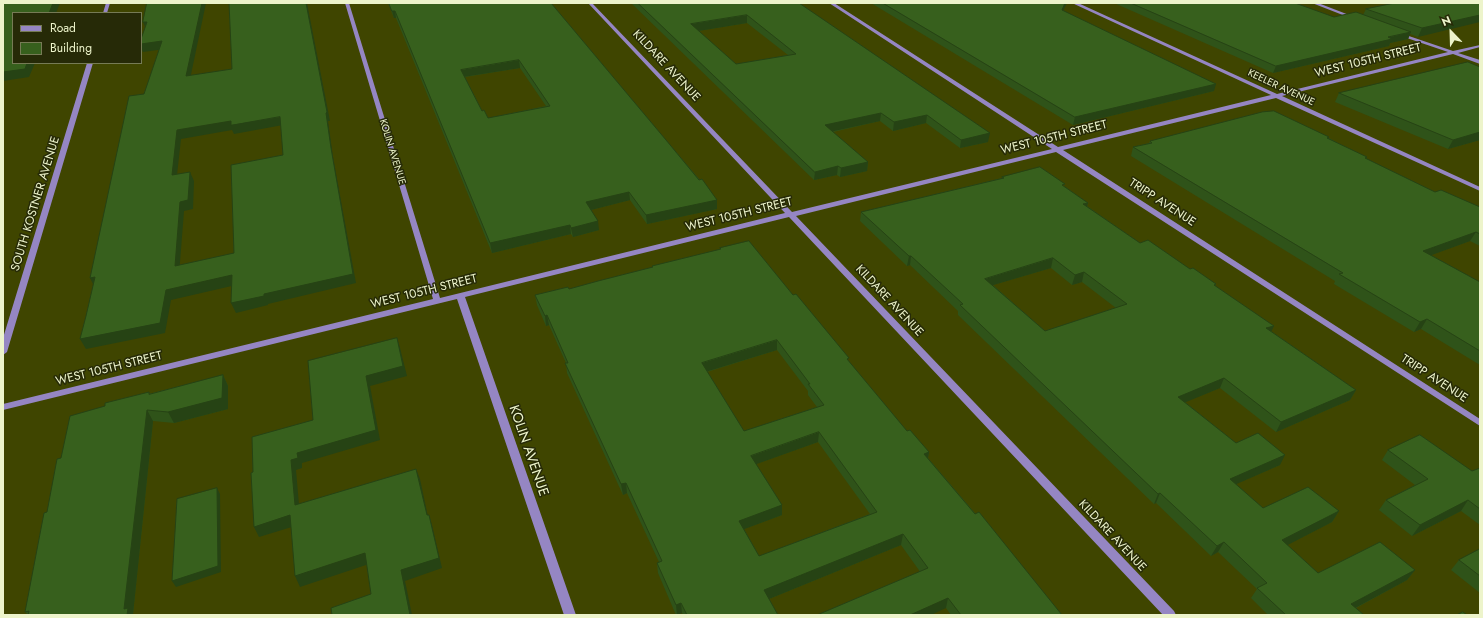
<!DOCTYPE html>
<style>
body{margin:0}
#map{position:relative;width:1483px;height:618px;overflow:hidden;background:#3f4500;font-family:Jost,sans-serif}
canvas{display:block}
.frame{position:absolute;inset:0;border:4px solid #edf4cb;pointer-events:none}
.legend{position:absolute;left:12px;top:12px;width:130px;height:52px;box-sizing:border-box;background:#262a07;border:1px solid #767b55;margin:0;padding:5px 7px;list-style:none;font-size:12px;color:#edf4cb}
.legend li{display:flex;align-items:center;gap:8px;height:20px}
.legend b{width:20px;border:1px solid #767b55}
.north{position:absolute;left:1431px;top:12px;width:40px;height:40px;-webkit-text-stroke:3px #262a07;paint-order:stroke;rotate:337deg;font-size:11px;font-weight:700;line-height:16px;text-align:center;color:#edf4cb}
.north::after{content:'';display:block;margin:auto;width:14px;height:18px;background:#edf4cb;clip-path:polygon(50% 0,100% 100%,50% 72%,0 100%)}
</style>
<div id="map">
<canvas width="1483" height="618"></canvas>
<div class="frame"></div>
<ul class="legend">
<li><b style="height:5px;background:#9586c3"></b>Road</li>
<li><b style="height:11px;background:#37601d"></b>Building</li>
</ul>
<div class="north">N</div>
</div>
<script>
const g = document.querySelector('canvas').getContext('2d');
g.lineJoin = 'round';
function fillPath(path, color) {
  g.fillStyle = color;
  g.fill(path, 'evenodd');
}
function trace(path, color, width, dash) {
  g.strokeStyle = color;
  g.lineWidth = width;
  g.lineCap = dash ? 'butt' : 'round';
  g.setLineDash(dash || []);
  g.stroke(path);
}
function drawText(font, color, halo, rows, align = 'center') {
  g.font = font + ' Jost,sans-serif';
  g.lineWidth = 3;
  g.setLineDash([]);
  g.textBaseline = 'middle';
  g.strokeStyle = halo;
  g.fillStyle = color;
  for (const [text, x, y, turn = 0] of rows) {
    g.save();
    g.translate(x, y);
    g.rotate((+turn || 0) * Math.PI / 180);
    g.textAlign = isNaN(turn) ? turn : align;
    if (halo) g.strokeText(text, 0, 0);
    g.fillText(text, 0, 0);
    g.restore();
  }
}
fillPath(new Path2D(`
 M106 3H110L107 13H103Z
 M345 3H349L440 298 785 213 588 3H592L792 212 1052 149 829 3H834L1058 147 1271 95 1072 3H1078L1277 94 1448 52 1398 35V34L1400 33 1453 51 1480 45V47L1458 53 1480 60V64L1453 54 1282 96 1480 187V191L1276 98 1063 150 1480 419V426L1056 152 796 216 1174 611 1176 615H1163L789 217 465 297 576 615H564L457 299 3 410V404L433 299Z
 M1312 3H1318L1357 18 1353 19Z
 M87 63H93L7 352 3 355V338Z`), '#9586c3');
fillPath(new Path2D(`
 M388 3H551L666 140 717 200V209L647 224 630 200 591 210 599 230 573 237 571 234 492 253 396 18H394ZM520 68 546 106 488 118 482 111 465 77Z
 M631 3H799L988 142 960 148 926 123 893 131 880 121 833 132 868 162 867 171 840 177 837 175 814 180ZM747 23 788 55 736 64 698 31Z
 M871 3H1067L1063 10 1214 91 1073 125Z
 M1114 3H1295L1334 17 1363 15 1366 9 1480 3 1418 37 1410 34 1408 39 1390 43 1389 46 1273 73Z
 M1480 67V140L1448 149 1335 102 1339 93Z
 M1329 138 1367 159 1435 192 1480 207V246L1470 241 1431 255 1480 282V365L1421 329 1414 332 1334 284 1335 281 1131 156 1133 147 1149 143 1150 141Z
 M1002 177 1064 186 1088 203 1087 206 1140 243 1190 269 1216 284 1215 286 1271 331 1356 390 1350 400 1276 432 1220 388 1185 402 1236 443 1280 465 1236 484 1263 508 1339 511 1332 522 1287 545 1318 573 1415 570 1407 580 1356 608 1364 615H1268L1251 598 1257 589 1218 552 1211 556 1156 503 1154 504 958 315V311L910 265 907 266 860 221 861 212 1002 178ZM1051 268 1072 285 1082 282 1116 308 1045 331 993 285Z
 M720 248 793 295 907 431 929 452 928 458 1062 615H951L901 545 769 599 778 615H683L682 613 676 615 658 573 657 563 659 562 627 493 623 495 567 373 566 363 549 325 546 326 537 305 535 295 569 289 652 268V266L720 250ZM777 350 808 391V395L817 407 744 431 707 372ZM818 442 870 514 759 556 744 529 782 515 756 464Z
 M223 375 228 386V409L174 423 153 421 133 614 28 615 25 612 47 512 105 406 149 392 150 394Z
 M1388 450 1472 471 1480 468V525L1461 511 1412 536 1379 510 1386 500 1415 485 1382 460Z
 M1480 549V593L1451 570 1459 560Z`), '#2f5319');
fillPath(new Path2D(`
 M53 3H60L56 13H49Z
 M202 3H206L189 84 186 76Z
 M306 3H307L330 121H328L333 157 356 283 268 304V305L236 313 231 303 264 294Z
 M1065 3H1067L1060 17 1062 10Z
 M392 11H395L396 18H394Z
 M747 15V23L692 32 691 24Z
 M1480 15V22L1418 37 1422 28Z
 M143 22H147L146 29Z
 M1411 32 1408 39 1390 43 1389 46 1273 73 1276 66Z
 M162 41 165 49 143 52 141 48V44Z
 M519 60 520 68 463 77 461 70Z
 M27 63H35L29 77 3 81V72Z
 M1216 84 1214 91 1073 125 1075 117Z
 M881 113 880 121 825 133V125Z
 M927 115 926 123 893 131 894 122Z
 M280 117 283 125 234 134 232 130 181 139 176 184 172 175 177 130 231 121Z
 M1480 132V140L1448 149 1453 140Z
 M990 133 988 142 960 148 961 140Z
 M868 162 867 171 840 177 841 168Z
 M838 166 837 175 814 180 815 172Z
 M190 172 194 181 193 209 184 211 179 275 175 266 180 202Z
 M629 192 630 200 587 211 586 202Z
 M717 200V209L647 224 646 215Z
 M1088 203 1085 212 1083 204Z
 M598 221 599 230 573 237 571 228Z
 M570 225 571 234 492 253 490 243Z
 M1476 232 1470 241 1418 260 1423 251Z
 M909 256H911L910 265 907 266Z
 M1053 258 1051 268 983 288 985 279Z
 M1084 272 1082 282 1072 285 1075 275Z
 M232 275 236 285 171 300 165 333 86 349 80 339 166 290Z
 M95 277V288L90 278Z
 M547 315 549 325 546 326 545 316Z
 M1427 319 1421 329 1414 332 1420 322Z
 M1274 326 1269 336 1266 328Z
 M397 338 400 348 407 376 370 386 380 440 302 463V468L296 470 300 516 295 505 291 460 297 453 366 376Z
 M777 340V350L702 373V363Z
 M223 375 228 386V409L174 423 168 412Z
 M1224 378 1220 388 1174 407 1178 397Z
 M1356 390 1350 400 1276 432 1281 422Z
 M147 410 153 421 133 614V615H127L124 609Z
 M819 432 818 442 751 466V456Z
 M929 452 927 463 924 454Z
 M1285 455 1280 465 1225 489 1230 479Z
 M416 469 420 479 430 526 427 515Z
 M626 483 627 493 623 495 621 484Z
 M217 488 220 494 221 572 176 587 172 581Z
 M1160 493 1156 503 1154 504 1158 494Z
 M1468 500 1461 511 1412 536 1420 525Z
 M782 505V515L739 531V521Z
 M1339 511 1332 522 1276 551 1282 540Z
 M290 515 295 526 259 537 254 527Z
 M429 515 432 525 442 568 405 581 412 615H410L401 570Z
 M903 534 901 545 764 601V590Z
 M1224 542 1218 552 1211 556 1217 546Z
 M365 553 369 564 300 587 295 576Z
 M1415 570 1407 580 1344 614 1351 604Z
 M948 598 946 608 931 615H910Z
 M681 603 682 613 677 615 676 605Z`), '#264314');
const building = new Path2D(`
 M3 3H53L49 13H13V63H27L25 69 3 72Z
 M147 3H202L186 76 232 69 229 3H306L327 112 326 113 331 148 353 274 264 294V296L231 303 232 275 166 290 160 323 80 339 86 316 95 277 90 278 129 96 144 94 162 41 141 44V39L147 22H143ZM280 117 283 155 231 165 234 253 175 266 180 202 188 200 190 172 172 175 177 130 231 121V125Z
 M389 3H551L666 140 699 180 702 179 717 200 646 215 629 192 586 202 598 221 571 228 570 225 490 243 395 11H392ZM519 60 550 106 488 118 484 110 482 111 461 70Z
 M638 3H799L990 133 961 140 927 115 894 122 881 113 825 125 868 162 841 168 838 166 815 172ZM747 15 796 54 736 64 691 24Z
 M883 3H1065L1062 10 1216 84 1075 117Z
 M1131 3H1295L1334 17 1356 12 1411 32 1388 37 1392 39 1276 66Z
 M1395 3H1480V15L1422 28 1366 9Z
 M1468 62 1480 67V132L1453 140 1339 93Z
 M1274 111 1329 137 1327 138 1367 157 1365 158 1435 192 1441 190 1480 207V234L1476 232 1423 251 1480 282V351L1427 319 1420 322 1339 274 1343 273 1133 147 1152 143 1150 141 1262 112Z
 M1040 167 1065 184 1062 185 1088 203 1083 204 1140 243 1148 240 1190 269 1193 268 1216 284 1214 285 1274 326 1266 328 1356 390 1281 422 1224 378 1178 397 1236 443 1258 433 1285 455 1230 479 1263 508 1308 487 1339 511 1282 540 1318 573 1380 542 1415 570 1351 604 1364 615H1286L1257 588 1267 583 1224 542 1217 546 1160 493 1158 494 960 305 963 304 911 256H909L861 212 1004 178 1002 177ZM1053 258 1075 275 1084 272 1127 304 1045 331 985 279Z
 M749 241 793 295 796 294 849 358 847 359 907 431 910 430 929 452 924 454 975 514 979 512 1062 615H961L948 598 910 615H817L928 568 903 534 764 590 778 615H687L681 603 676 605 657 563 662 561 626 483 621 484 565 363H568L547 315 545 316 535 295 568 287 569 289 598 281 653 267 652 266 721 249 720 248ZM777 340 810 384H808L824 405 744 431 702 363ZM819 432 877 512 759 556 739 521 782 505 751 456Z
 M397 338 403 366 366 376 376 430 297 453 298 458 291 460 295 505 416 469 427 515H429L439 558 401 570 410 615H332L331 608 371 594 365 553 295 576 290 515 254 527 251 473 253 472 252 437 313 420 308 361Z
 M223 375 222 398 168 412 147 410 124 609 128 608 127 615H28L29 611 25 612 44 513 47 512 57 459 61 458 70 416 105 406V403L149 392V394Z
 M1420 435 1472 471 1480 468V509L1468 500 1420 525 1386 500 1428 479 1388 450Z
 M217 488 218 566 172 581 177 499Z
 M1480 549V576L1459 560Z
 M1463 612 1467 615H1457Z`);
fillPath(building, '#37601d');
trace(building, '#264314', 1);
drawText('10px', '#edf4cb', '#262a07', [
 ["KEELER AVENUE",1281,88,25],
 ["KOLIN AVENUE",392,152,73]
]);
drawText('12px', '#edf4cb', '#262a07', [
 ["WEST 105TH STREET",1368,61,-14],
 ["KILDARE AVENUE",666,66,47],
 ["WEST 105TH STREET",1054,138,-14],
 ["TRIPP AVENUE",1162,203,33],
 ["SOUTH KOSTNER AVENUE",36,204,-73],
 ["WEST 105TH STREET",739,215,-14],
 ["WEST 105TH STREET",424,292,-14],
 ["KILDARE AVENUE",889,301,47],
 ["WEST 105TH STREET",109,369,-14],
 ["TRIPP AVENUE",1434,379,33],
 ["KILDARE AVENUE",1112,536,47]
]);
drawText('14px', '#edf4cb', '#262a07', [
 ["KOLIN AVENUE",528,451,71]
]);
</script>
